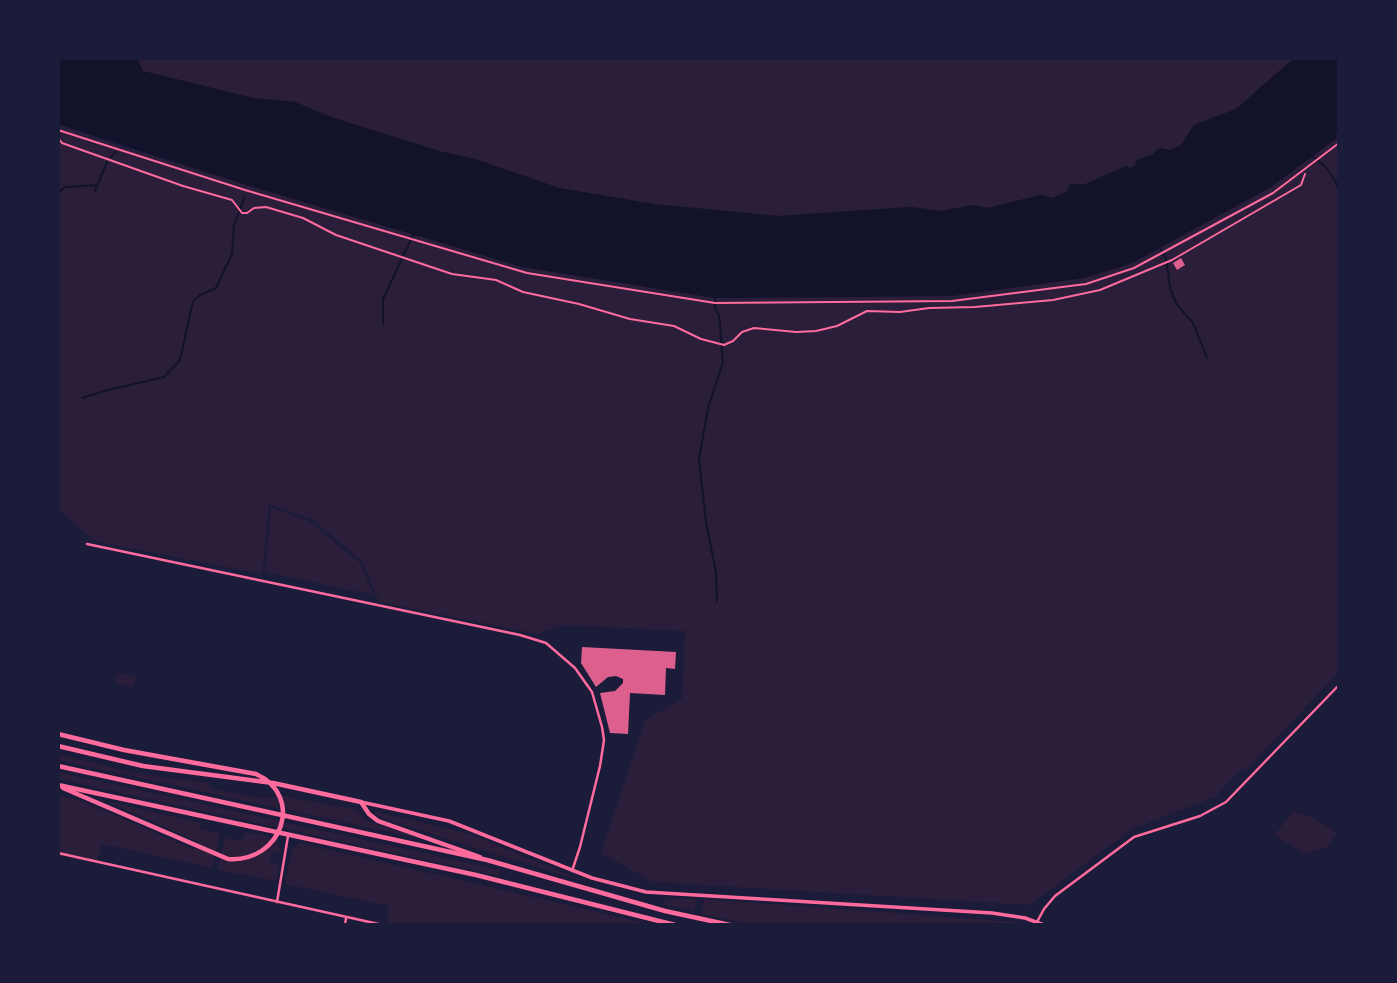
<!DOCTYPE html>
<style>
body{margin:0}
#map{position:relative;width:1397px;height:983px;overflow:hidden;background:#1b1b3a;font-family:Roboto,sans-serif}
canvas{display:block}
.frame{position:absolute;inset:0;border:60px solid #1b1b3a;pointer-events:none}
</style>
<div id="map">
<canvas width="1397" height="983"></canvas>
<div class="frame"></div>
</div>
<script>
const g = document.querySelector('canvas').getContext('2d');
g.lineJoin = 'round';
function fillPath(path, color) {
  g.fillStyle = color;
  g.fill(path, 'evenodd');
}
function trace(path, color, width, dash) {
  g.strokeStyle = color;
  g.lineWidth = width;
  g.lineCap = dash ? 'butt' : 'round';
  g.setLineDash(dash || []);
  g.stroke(path);
}
fillPath(new Path2D(`
 M137 58H1294L1236 109 1194 125 1181 145 1170 150 1159 148C1154 153 1136 166 1129 168L1125 166 1053 198 1041 195 987 208 973 205 941 211 911 207 778 216 653 204 559 188 475 159 439 151 331 117 295 102 253 98 143 71Z
 M58 124 120 146 522 267 715 298 952 296 1084 278 1132 263 1271 187 1337 138 1335 135 1339 131V672L1246 770 1243 768 1215 797 1132 829 1030 905 653 882 601 853 645 720 682 699 685 631 561 625 537 634 379 602 363 562 313 520 269 504 262 574 94 541 58 509Z
 M271 507 310 522 360 563 374 595 265 572Z
 M117 673 136 677 133 687 115 683Z
 M58 754 129 772 210 783V788C234 793 259 801 283 796L357 810 365 820 426 840 58 760Z
 M58 772 500 870 498 876 58 779Z
 M58 795 85 802 194 850 198 842 106 801 201 823 200 829 220 833 212 868 102 844 97 862 58 853Z
 M1294 811 1316 819 1337 833 1327 847 1305 854 1274 835Z
 M377 812 470 834 588 883 384 819 374 814Z
 M245 832C260 835 280 834 281 853L272 852 270 862 279 864 277 881 218 870 225 838 241 841Z
 M299 843 654 925H404L387 922 389 906 285 884 292 850Z
 M666 899H697L694 911 666 905 664 902Z
 M704 899 1032 923 1035 925H753L701 914Z`), '#2a1e3b');
fillPath(new Path2D(`
 M58 58H137L143 71 253 98 295 102 331 117 439 151 475 159 559 188 653 204 778 216 911 207 941 211 973 205 987 208 1041 195 1053 198 1067 191 1070 184H1086L1126 166 1129 168 1135 166 1136 160 1152 155 1159 148 1170 150 1181 145 1194 125 1236 109 1294 58H1339V131L1335 135 1337 138 1271 187 1132 263 1084 278 952 296 715 298 523 267 246 185 58 124Z`), '#12122b');
trace(new Path2D(`
 M111 157 116 152
 M1313 157C1327 166 1335 177 1339 192
 M95 191 107 162
 M58 193 65 187 97 185
 M1160 248 1166 258 1170 288 1177 305 1193 323 1207 358
 M715 298V309L719 315 723 362 708 408 699 459 706 522 716 573 717 601
 M383 324V299L414 233
 M82 398 108 390 164 377 180 360 193 301 200 295 216 288 232 254 234 225 245 196`), '#12122b', 2);
fillPath(new Path2D(`
 M1181 258 1185 265 1177 270 1173 263Z
 M582 647 676 652 675 669 666 668 665 695 630 693 628 734 610 733 600 693 615 691 623 683V679L616 676 608 677 596 687 581 663Z`), '#dd5f8e');
trace(new Path2D(`
 M58 138 62 143 183 186 232 200 242 213H247L254 208 266 207 303 218 336 235 452 274 496 280 523 292 579 304 630 319 674 326 701 339 724 345 733 341 742 332 754 328 796 332 816 331 837 326 867 311 900 312 929 308 975 307 1053 300 1100 290 1172 260 1301 185 1305 174`), '#ff6b9d', 2);
trace(new Path2D(`
 M58 130 245 190 527 273 715 303 952 301 1086 284 1134 268 1273 193 1339 143`), '#ff6b9d', 2);
trace(new Path2D(`
 M87 544 520 635 546 643 575 668 592 692 602 727 604 740 600 766 580 847 572 871
 M58 853 383 925
 M277 902 288 836
 M1037 922 1044 909 1055 896 1134 837 1200 816 1226 802 1339 685
 M345 925 346 918`), '#ff6b9d', 2.5);
trace(new Path2D(`
 M361 802 449 821 592 878 646 892 992 913 1025 918 1044 925`), '#ff6b9d', 3.5);
trace(new Path2D(`
 M58 734 124 750 256 774C305 796 282 863 228 859L63 788
 M58 746 143 766 273 783 361 802 369 814 378 821 480 857`), '#ff6b9d', 4.5);
trace(new Path2D(`
 M58 766 487 860 665 911 730 925
 M58 785 476 875 675 925`), '#ff6b9d', 4.5);
</script>
